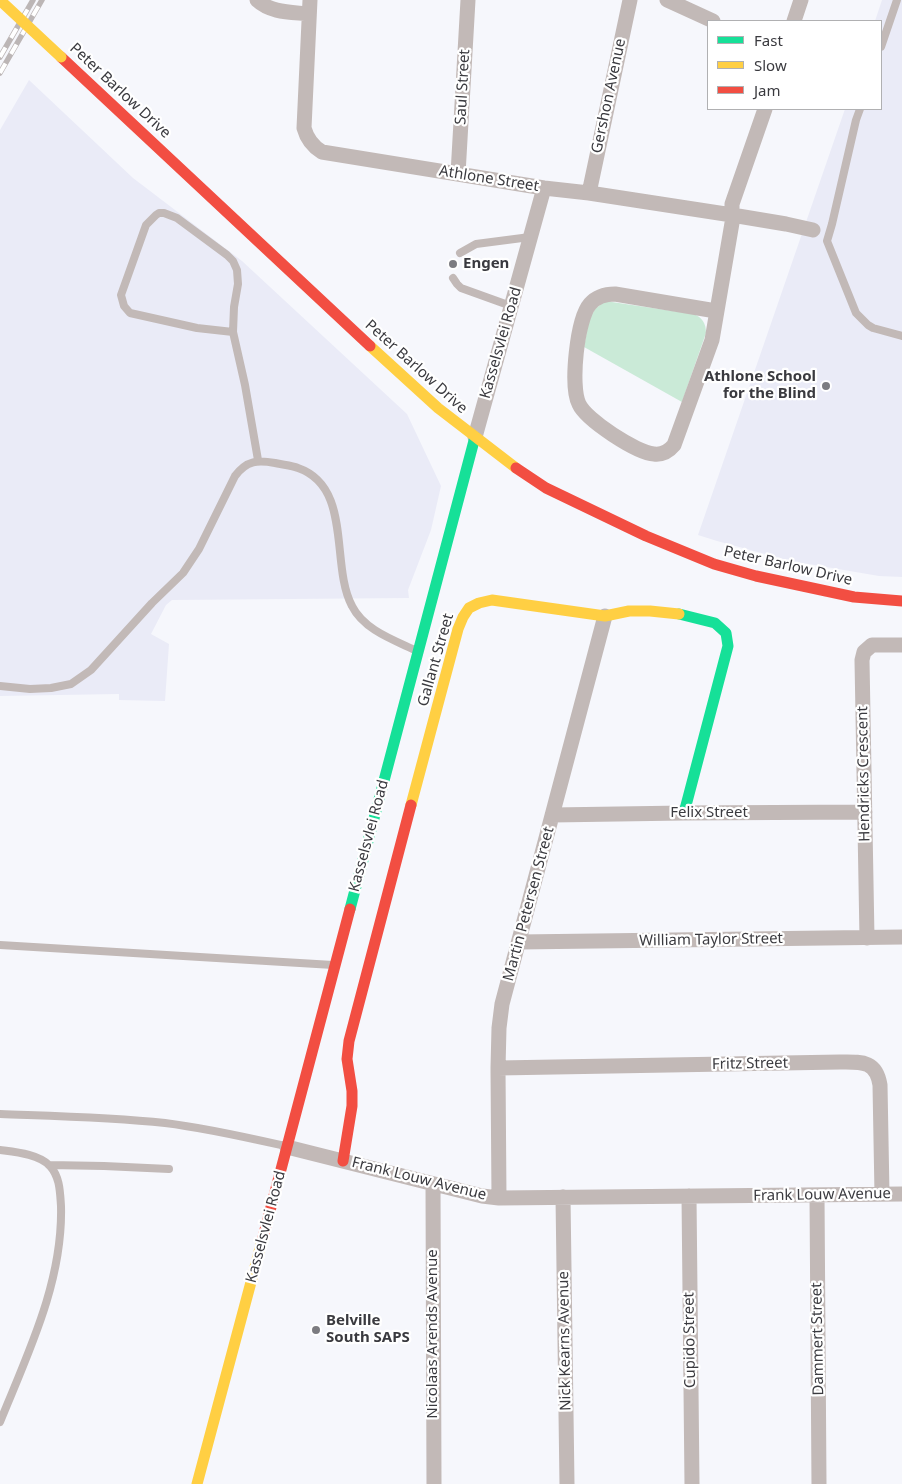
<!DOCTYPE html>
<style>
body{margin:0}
#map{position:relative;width:902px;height:1484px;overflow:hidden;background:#f6f7fc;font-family:"Noto Sans",sans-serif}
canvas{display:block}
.legend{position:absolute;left:707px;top:20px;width:175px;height:90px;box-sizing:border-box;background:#fff;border:1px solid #b0b0b2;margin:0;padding:6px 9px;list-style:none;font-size:15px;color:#3a3a3f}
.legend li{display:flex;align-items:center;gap:10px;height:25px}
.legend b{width:25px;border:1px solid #b0b0b2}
</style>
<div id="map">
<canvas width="902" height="1484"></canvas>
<ul class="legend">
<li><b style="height:6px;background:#16e098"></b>Fast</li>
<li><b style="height:6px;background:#ffcf43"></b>Slow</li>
<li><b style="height:6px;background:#f24e42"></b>Jam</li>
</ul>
</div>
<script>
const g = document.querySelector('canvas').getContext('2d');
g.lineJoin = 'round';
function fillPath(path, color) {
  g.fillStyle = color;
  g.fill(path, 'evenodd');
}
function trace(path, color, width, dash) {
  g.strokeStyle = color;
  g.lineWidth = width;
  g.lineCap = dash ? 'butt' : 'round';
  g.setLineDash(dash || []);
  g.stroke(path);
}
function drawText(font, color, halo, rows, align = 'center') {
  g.font = font + ' "Noto Sans",sans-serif';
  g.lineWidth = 4.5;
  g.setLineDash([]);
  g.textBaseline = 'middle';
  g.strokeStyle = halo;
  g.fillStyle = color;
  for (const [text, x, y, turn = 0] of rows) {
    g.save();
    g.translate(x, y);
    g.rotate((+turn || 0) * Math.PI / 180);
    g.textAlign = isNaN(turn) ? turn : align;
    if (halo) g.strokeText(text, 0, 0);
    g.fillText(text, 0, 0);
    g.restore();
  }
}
fillPath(new Path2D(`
 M882 0H902V577L879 576 791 561 717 541 698 535 845 109H881V21H875Z
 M29 80 133 178 242 261 407 414 441 486 431 530 408 590 409 598 172 600 166 605 151 634 169 644 165 701 119 700V694L0 696V130Z`), '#eaebf7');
fillPath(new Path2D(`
 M605 301 693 314C702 317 706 323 706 333L682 402 584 347 589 320 595 309Z`), '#caead7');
trace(new Path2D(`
 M881 47 897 0
 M860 109 856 120 832 224 827 241 856 313 868 325 873 328 902 336
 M460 253 476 244 530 237
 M453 278 457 284 461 288 511 306
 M233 332 197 328 139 315 130 313 124 306 121 295 146 225 156 215 159 213H164L177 218 227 255 233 261 237 270 238 284 234 307 233 332 245 385 258 460
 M0 686 30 689 51 688 71 684 91 670 152 603 183 573 199 549 235 476C247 460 258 460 275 463 283 465 291 465 298 468 353 487 330 565 352 606 364 630 394 640 417 651
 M0 945 333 965
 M0 1114C55 1116 110 1117 165 1123 206 1128 245 1137 285 1146
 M0 1150C15 1152 39 1154 50 1166 60 1177 60 1192 61 1206 63 1282 28 1353 0 1422
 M49 1165 104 1166 169 1169`), '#c2b9b7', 8);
trace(new Path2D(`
 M257 0C271 13 291 12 309 14
 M310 0 304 128C307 139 312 146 322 152L544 188 589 193 732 215 786 224 813 230
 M667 0 713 21
 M794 21 801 0
 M458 174 468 0
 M589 193 630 0
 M716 311 615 294C605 294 597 296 590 304 577 319 570 386 579 404 586 420 637 453 654 454 662 455 669 451 674 445L712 340 732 223V204L765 109
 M475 437 544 188
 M552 815 684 813 865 812
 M867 938 862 660 864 652 872 645H902
 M519 942 902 937
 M498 1068 840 1062C861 1062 876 1060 880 1085L882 1194
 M287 1147 482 1196 499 1198 902 1194
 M433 1184 434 1484
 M817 1195 819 1484
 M689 1196 692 1484
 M563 1197 567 1484
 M499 1198 498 1068 499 1028 502 1004 605 616`), '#c2b9b7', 15);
trace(new Path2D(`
 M679 614 715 623 726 633 728 646 684 813
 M350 909 475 437`), '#16e098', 11);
trace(new Path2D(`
 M370 346 438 408 516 468
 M411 805 458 629 463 617 469 608 479 603 492 600 605 616 629 611H650L679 614
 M197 1484 262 1241`), '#ffcf43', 11);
trace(new Path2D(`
 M61 57 370 346
 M516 468 546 488 646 536 714 564 756 576 854 597 902 601
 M343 1161 352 1106V1091L347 1059 349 1041 411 805
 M262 1241 350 909`), '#f24e42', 11);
const rail = new Path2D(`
 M0 57 33 0
 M0 73 42 0`);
trace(rail, '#bcb6b6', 5.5);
trace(rail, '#fff', 4, [11]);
trace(new Path2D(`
 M2 2 61 57`), '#ffcf43', 11);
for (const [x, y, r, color] of [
 [453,264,5,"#7c7c81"],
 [826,386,5,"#7c7c81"],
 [316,1330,5,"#7c7c81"]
]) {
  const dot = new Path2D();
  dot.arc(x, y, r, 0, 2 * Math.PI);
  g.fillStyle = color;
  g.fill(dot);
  trace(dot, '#fff', 2);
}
drawText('15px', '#3a3a3f', '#fff', [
 ["Saul Street",463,87,-87],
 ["Peter Barlow Drive",120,91,43],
 ["Gershon Avenue",609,96,-78],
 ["Athlone Street",489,179,9],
 ["Kasselsvlei Road",501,343,-74],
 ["Peter Barlow Drive",416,367,42],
 ["Peter Barlow Drive",788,566,13],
 ["Gallant Street",436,660,-74],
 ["Hendricks Crescent",864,774,-91],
 ["Felix Street",709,813],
 ["Kasselsvlei Road",369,836,-75],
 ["Martin Petersen Street",529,904,-75],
 ["William Taylor Street",711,940,-1],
 ["Fritz Street",750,1064,-1],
 ["Frank Louw Avenue",419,1179,14],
 ["Frank Louw Avenue",822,1195,-1],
 ["Kasselsvlei Road",266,1227,-75],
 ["Nicolaas Arends Avenue",433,1334,-90],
 ["Dammert Street",818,1339,-91],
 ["Cupido Street",690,1340,-91],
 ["Nick Kearns Avenue",565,1341,-91]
]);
drawText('bold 15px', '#3a3a3f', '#fff', [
 ["Engen",463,264],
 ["Athlone School",816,377,"right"],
 ["for the Blind",816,394,"right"],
 ["Belville",326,1321],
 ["South SAPS",326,1338]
], 'left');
</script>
